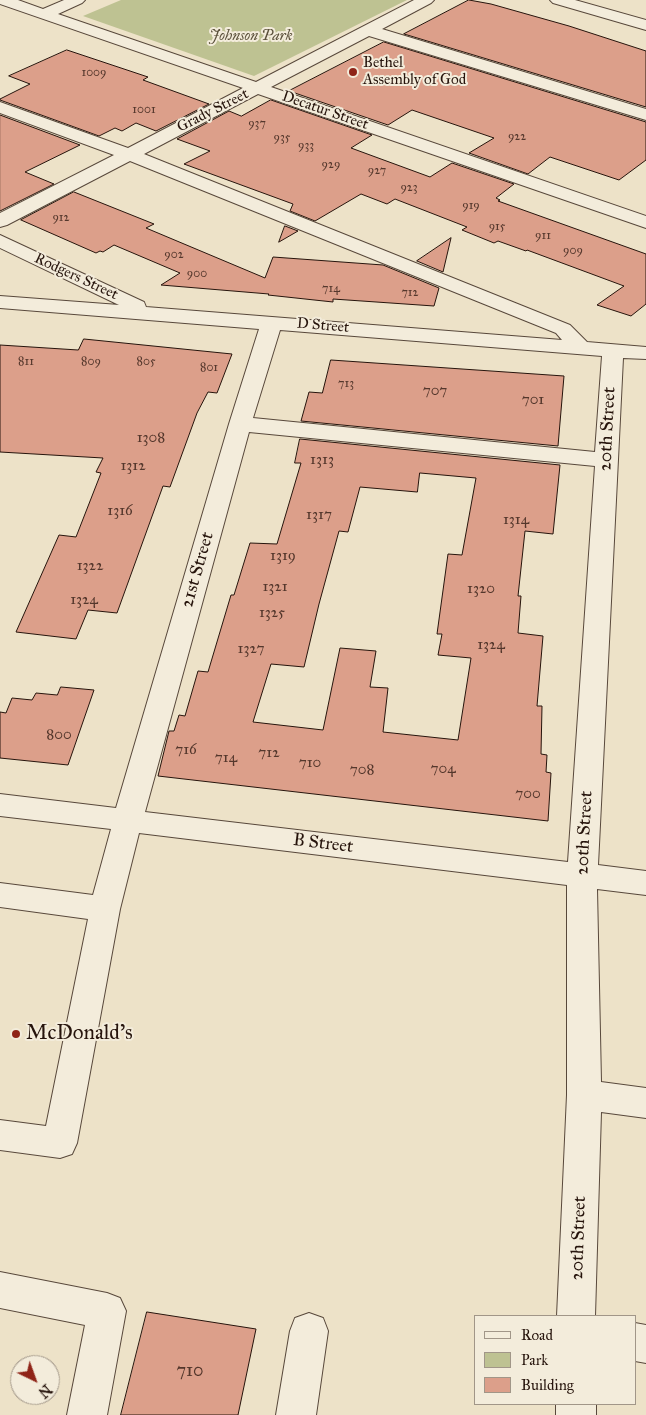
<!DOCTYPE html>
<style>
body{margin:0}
#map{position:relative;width:646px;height:1415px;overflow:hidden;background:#ede2c8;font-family:"IM FELL Great Primer",serif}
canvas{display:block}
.legend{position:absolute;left:474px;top:1315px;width:162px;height:90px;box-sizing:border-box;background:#f3ecdb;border:1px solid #a19688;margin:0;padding:6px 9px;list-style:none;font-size:15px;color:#26140c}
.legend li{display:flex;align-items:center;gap:10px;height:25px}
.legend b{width:25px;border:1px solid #a19688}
.north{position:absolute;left:10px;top:1355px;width:50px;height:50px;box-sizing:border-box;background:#f3ecdb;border:1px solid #a19688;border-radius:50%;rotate:138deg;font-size:14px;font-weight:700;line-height:20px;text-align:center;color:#26140c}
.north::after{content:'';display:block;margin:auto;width:18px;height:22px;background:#8f2418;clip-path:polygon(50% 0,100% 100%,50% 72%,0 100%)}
</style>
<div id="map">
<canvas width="646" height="1415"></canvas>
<ul class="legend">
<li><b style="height:6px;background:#f3ecdb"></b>Road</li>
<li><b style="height:14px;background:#bec292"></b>Park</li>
<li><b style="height:14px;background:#dc9f8a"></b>Building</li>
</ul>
<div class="north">N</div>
</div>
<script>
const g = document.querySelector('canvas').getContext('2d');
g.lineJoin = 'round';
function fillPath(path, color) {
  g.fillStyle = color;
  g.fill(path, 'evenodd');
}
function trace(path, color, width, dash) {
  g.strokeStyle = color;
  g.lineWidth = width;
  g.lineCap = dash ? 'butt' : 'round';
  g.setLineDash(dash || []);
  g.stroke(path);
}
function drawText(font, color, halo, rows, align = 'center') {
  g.font = font + ' "IM FELL Great Primer",serif';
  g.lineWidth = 4;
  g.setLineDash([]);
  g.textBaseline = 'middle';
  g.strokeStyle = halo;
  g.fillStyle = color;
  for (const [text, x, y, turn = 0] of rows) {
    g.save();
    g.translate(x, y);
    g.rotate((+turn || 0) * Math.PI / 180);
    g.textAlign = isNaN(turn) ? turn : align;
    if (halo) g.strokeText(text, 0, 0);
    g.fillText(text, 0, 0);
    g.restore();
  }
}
fillPath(new Path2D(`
 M121 0H407L254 76 83 16Z`), '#bec292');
const building = new Path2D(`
 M469 0 491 4 569 26 646 51V107L404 34Z
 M384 42 646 122V160L619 180 550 157 528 174 469 153 494 138 412 110 388 125 289 91Z
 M67 50 148 77 143 80 209 104 156 131 136 123 122 131 115 128 99 136 0 100V99L30 84 9 76Z
 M271 100 372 135 351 148 430 177 452 163 514 184 496 198 500 200 498 201 646 254V304L631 316 597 305 624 286 527 250 526 251 498 241 494 243 462 230 467 227 395 199 387 204 361 194 315 221 290 211 293 204 184 164 210 151 177 139 229 111 241 116Z
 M0 115 80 145 25 172 54 184 0 211Z
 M74 192 154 224 146 228 265 278 273 257 383 265 439 288 434 306 333 299V302L268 295 269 294 161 285 180 273 114 245 103 252 100 251 96 253 21 220Z
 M285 226 298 231 279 242Z
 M451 238 443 272 417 261Z
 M84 339 232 354 217 393 208 392 197 413 170 487 163 486 117 613 88 610 76 639 16 632 59 535 76 537 101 473 96 472 103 458 0 452V345L78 350Z
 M331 360 564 376 558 446 301 421 309 392 322 393Z
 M300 439 560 465 553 534 525 531 518 596H521L518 633 543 636 537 706H542L541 754 547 755 546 772 551 773 548 821 158 776 169 731H174L179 715 185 716 198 671 208 672 231 595H234L250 543 277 544 301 463H295ZM420 473 476 478 462 555 448 554 437 634H442L438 655 471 658 458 740 383 732 388 688 370 687 376 651 340 648 323 730 253 722 271 664 304 667 319 604 339 531 348 532 360 487 417 492Z
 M61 687 94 690 68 765 0 758V712L6 713 12 698 32 700 36 693 57 695Z
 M147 1312 256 1329 238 1415H121Z`);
fillPath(building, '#dc9f8a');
trace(building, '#26140c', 1);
const minor = new Path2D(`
 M0 0H18L43 9 64 0H85L82 3 58 14 256 82 414 0H434L431 3 382 29 646 109V120L369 36 271 87 646 216V228L258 94 144 154 570 325 587 342 646 347V359L623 358 598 865 646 871V895L597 889 601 1082 646 1088V1118L601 1112 595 1316H557L567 1095V885L139 833 120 909 77 1143 72 1154 60 1158 0 1150V1120L46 1126 88 919 0 907V883L93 895 111 829 0 816V794L116 808 229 424 259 329 0 308V296L119 305 0 248V235L144 302 146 307 562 340 556 333 130 161 7 225 0 227V213L114 155 0 113V102L128 148 243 88 0 4ZM280 330 602 356 595 452 253 418ZM249 432 595 466 568 862 145 812Z
 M550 0H575L646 20V30L553 3Z
 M0 1272 107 1293 120 1298 126 1311 107 1415H67L85 1325 0 1308Z
 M309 1313 323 1318 328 1331 316 1415H276L290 1331 295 1318Z
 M635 1323 646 1325V1363L635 1361Z
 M556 1404H596V1415H556Z`);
trace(minor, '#58483b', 2);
fillPath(minor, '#f3ecdb');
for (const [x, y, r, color] of [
 [353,72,5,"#8f2418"],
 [16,1034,5,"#8f2418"]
]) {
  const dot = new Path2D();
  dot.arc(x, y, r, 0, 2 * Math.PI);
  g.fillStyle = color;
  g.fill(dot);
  trace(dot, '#f3ecdb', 2);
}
drawText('12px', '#54372c', null, [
 ["1009",94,73],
 ["1001",144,110],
 ["937",257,124],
 ["922",517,137],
 ["935",282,138],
 ["933",306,146],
 ["929",331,165],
 ["927",377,171],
 ["923",409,188],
 ["919",471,206],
 ["912",61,218],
 ["915",497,227],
 ["911",543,236],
 ["909",573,251],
 ["902",174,255],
 ["900",197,274],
 ["714",331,289],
 ["712",410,293],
 ["811",26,362],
 ["809",91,362],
 ["805",146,362],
 ["801",209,368],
 ["713",346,384]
]);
drawText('italic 15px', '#5b513b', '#f3ecdb', [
 ["Johnson Park",251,36]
]);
drawText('15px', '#26140c', '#f3ecdb', [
 ["Bethel",363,63],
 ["Assembly of God",363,80]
], 'left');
drawText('15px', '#26140c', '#f3ecdb', [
 ["Grady Street",213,111,-27],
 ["Decatur Street",325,111,19],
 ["Rodgers Street",76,277,25],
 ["D Street",323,326,5]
]);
drawText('15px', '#54372c', null, [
 ["707",435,391],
 ["701",533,400],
 ["1308",151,438],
 ["1313",322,460],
 ["1312",133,466],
 ["1316",120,511],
 ["1317",319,515],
 ["1314",516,520],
 ["1319",283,556],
 ["1322",90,566],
 ["1321",275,587],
 ["1320",481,589],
 ["1324",84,600],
 ["1325",272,613],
 ["1324",491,645],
 ["1327",251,649],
 ["800",59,735],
 ["716",186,750],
 ["712",269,753],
 ["714",226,758],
 ["710",310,763],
 ["704",443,769],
 ["708",362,770],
 ["700",528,794]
]);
drawText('18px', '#26140c', '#f3ecdb', [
 ["20th Street",608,429,-87],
 ["21st Street",198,570,-74],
 ["20th Street",585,833,-87],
 ["B Street",323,844,7],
 ["20th Street",579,1238,-88]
]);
drawText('18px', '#54372c', null, [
 ["710",190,1372]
]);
drawText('21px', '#26140c', '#f3ecdb', [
 ["McDonald's",26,1034]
], 'left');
</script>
